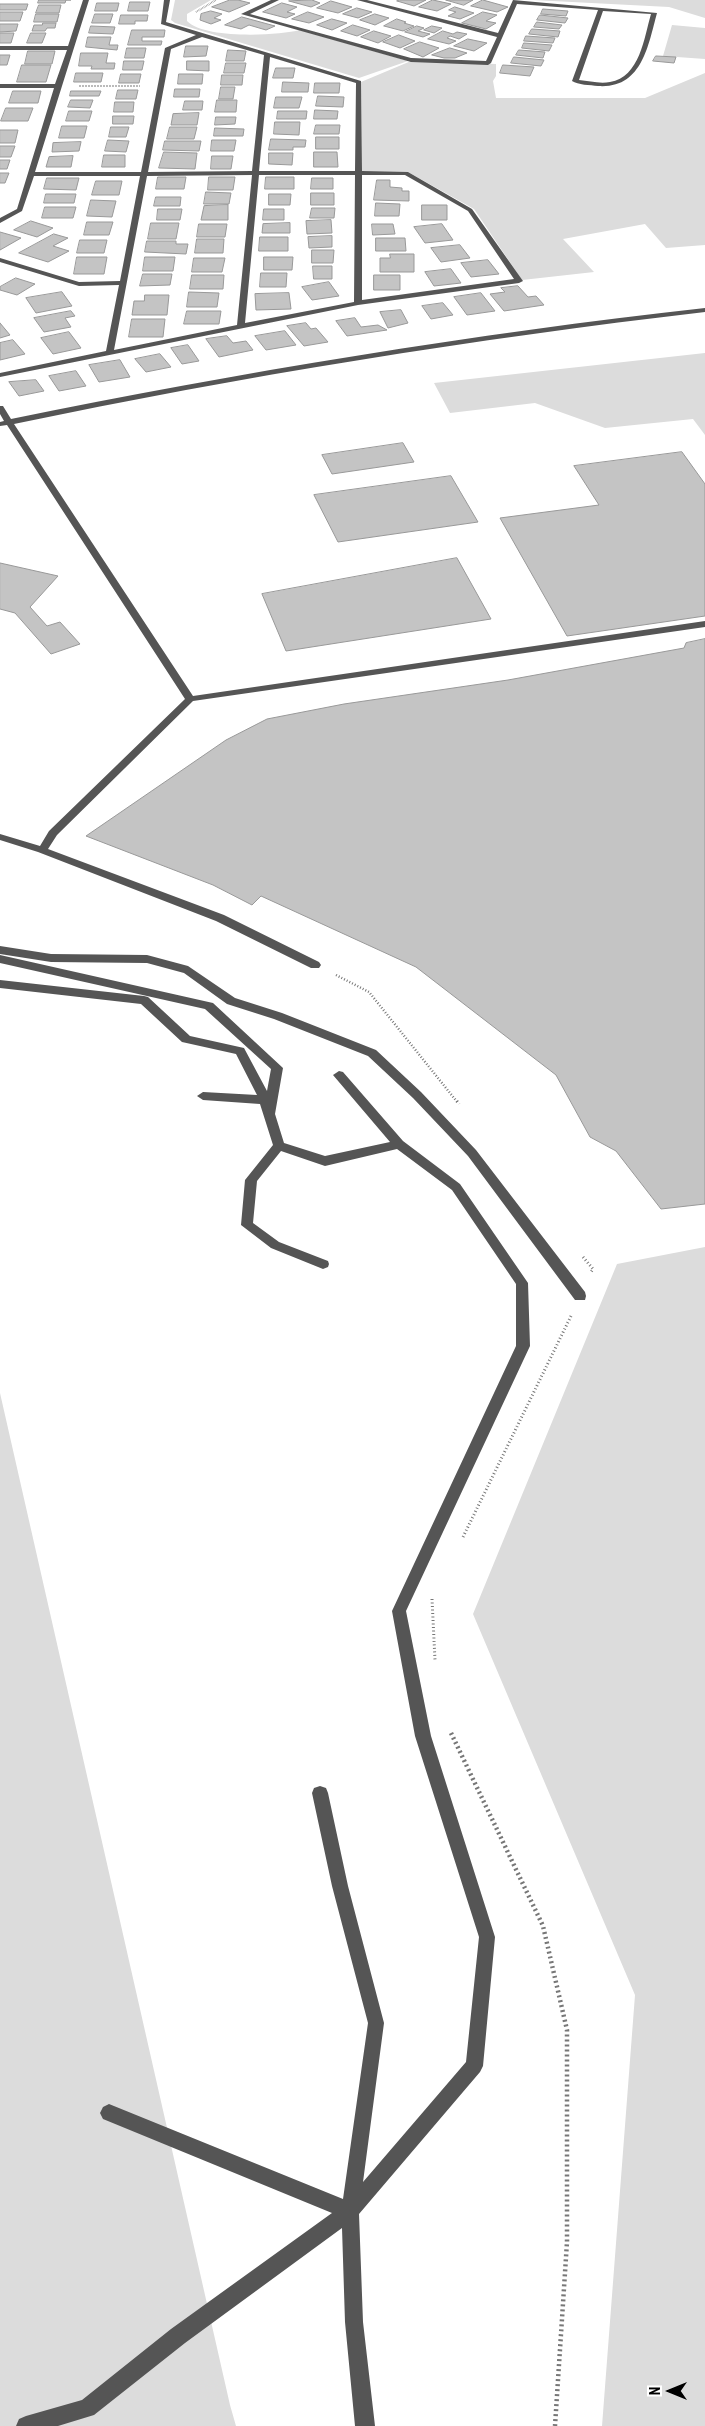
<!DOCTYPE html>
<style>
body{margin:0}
#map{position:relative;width:705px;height:2426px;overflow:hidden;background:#fff;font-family:"Roboto Condensed",sans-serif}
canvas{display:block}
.north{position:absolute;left:645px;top:2366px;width:50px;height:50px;-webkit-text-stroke:4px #fff;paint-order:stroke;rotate:270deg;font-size:14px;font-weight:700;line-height:20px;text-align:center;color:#000}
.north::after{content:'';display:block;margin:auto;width:18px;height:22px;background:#000;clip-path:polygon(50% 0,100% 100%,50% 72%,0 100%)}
</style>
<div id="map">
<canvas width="705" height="2426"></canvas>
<div class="north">N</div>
</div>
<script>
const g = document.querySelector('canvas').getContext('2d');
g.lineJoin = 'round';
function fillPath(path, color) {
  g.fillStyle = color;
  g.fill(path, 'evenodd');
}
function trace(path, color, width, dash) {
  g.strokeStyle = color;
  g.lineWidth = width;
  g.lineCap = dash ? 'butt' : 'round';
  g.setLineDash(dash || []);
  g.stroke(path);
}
fillPath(new Path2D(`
 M175 0H211L187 14V21C204 39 277 36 300 30L408 61 359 78 175 23 171 20Z
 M533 0H705V18L669 7Z
 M672 25 705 28V59L663 56Z
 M411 61 496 64V76L493 81 496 98H645L705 73V245L666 248 645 224 563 239 594 272 522 280 474 209 408 172 362 173 361 82Z
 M705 353V435L693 419 605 428 535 403 450 413 434 383Z
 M705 1247V2426H602L635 1995 473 1614 617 1264Z
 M0 1393 230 2405 236 2426H0Z`), '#dcdcdc');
const building = new Path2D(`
 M39 0H71H66L65 3H38Z
 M230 0H238L250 3 229 12 212 7Z
 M312 0 320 3 311 7 289 1Z
 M400 0H426L414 6 397 1Z
 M433 0 451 4 437 11 419 7Z
 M446 0H473L464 5Z
 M483 0 508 7 497 12 471 6Z
 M331 1 352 7 338 13 317 8Z
 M130 2H150L148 11H128Z
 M97 3H119L117 11H95Z
 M282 3 297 7 287 12 295 14 286 18 263 12Z
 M0 4H28L26 10H0Z
 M39 5H61L59 13H36Z
 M455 7 474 13 460 19 448 16 456 12 449 10Z
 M357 8 372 12 358 18 343 14Z
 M543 9 568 11 566 16 541 14Z
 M211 11 222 14 214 18 221 20 211 24 200 20 201 14Z
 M0 12H23L20 21H0Z
 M308 12 324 17 309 23 292 19Z
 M483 12 497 15 486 21 496 23 486 29 462 23Z
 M36 14H59L57 22H34Z
 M95 14H113L110 23H92Z
 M375 14 389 18 375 25 360 20Z
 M121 15H148L147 21H135V24H119Z
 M540 15 568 18 565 23 537 20Z
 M242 17 275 26 266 30 249 25 241 29 225 25Z
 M332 19 347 23 332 30 317 25Z
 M397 19 406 22 404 23 414 26 403 31 384 26Z
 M537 22 562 25 559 29 534 27Z
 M43 23H56L55 28H47L45 31H32L34 25H42Z
 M0 24H18L16 31 0 32Z
 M353 25 370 30 357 36 341 31Z
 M91 26 115 27 113 34 89 33Z
 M417 26 424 28 418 31 430 34 423 37 405 32Z
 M432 26 442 28 434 33 424 30Z
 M532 29 560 31 558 37 529 34Z
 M132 30H165L164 37H142V41H162L161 45H128Z
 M374 31 391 36 378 43 361 37Z
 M443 31 453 34 457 32 467 34 459 39 450 36 447 38 456 41 449 44 428 39Z
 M0 33H14L11 43H0Z
 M31 33H46L42 43H27Z
 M399 35 415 41 400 48 383 42Z
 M526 36 555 38 553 43 524 41Z
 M88 37H111L109 45H118L117 50 86 47Z
 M468 39 487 43 474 51 454 46Z
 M420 42 439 48 423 57 404 49Z
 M524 43 552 45 549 51 522 48Z
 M186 46H208L206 56 184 57Z
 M127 48H146L144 58H125Z
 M450 48 467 53 455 58H444L432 55Z
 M228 50 246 51 244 61H226Z
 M519 50 545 52 543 58 516 55Z
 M28 51H55L52 64H25Z
 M81 53H108L106 63H115L114 69H91L92 66H79Z
 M0 55H10L7 65H0Z
 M656 56 676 57 674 63 653 61Z
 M514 57 544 60 541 66 511 63Z
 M124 61H144L142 70H123Z
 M187 61H209V71L187 70Z
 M226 63H246L244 73H224Z
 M22 65H51L46 82H17Z
 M503 65 534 67 530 76 500 73Z
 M276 68H295L293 78H273Z
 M76 73H103L101 82H74Z
 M121 74H141L139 83H119Z
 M179 74H203L202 84H178Z
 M222 75H243L242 85H221Z
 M283 82 309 83 308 92H282Z
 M315 83H340L339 93H314Z
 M221 87H235L233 99H219Z
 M175 89H200L199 97H174Z
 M118 90H138L136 99H116Z
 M13 91H41L38 103H9Z
 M71 91H101L99 96H70Z
 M318 96 344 97 343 107 316 106Z
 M276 97H302L299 108H274Z
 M71 100H93L90 108 68 107Z
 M217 100H237L236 112H215Z
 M185 101H203L202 110H183Z
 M115 102H134L133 112H114Z
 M6 108H33L28 121H1Z
 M315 110 338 111 337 119H314Z
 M69 111H92L89 121H66Z
 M278 111H307L306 119H277Z
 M199 113 197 125H171L173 114Z
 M113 116H134L133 124H113Z
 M216 117H236L235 124 215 125Z
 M275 122H300L299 135 274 134Z
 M316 125H340L339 134H314Z
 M62 126H87L84 138H59Z
 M111 127H129L126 137H109Z
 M170 127H197L194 139H167Z
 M215 128 244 129 243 136H214Z
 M0 130H18L15 143H0Z
 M316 137H339V149H316Z
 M271 139 306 140 305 147H293V150H269Z
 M108 140 129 141 126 152 105 151Z
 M212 140H236L234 151H211Z
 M165 141H201L199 151 163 150Z
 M81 142 79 151 52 152 53 143Z
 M0 146H15L11 157H0Z
 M164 152 197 153 195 169 159 168Z
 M314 152H337L338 167H314Z
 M269 153H293L292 165 269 164Z
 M104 155H125V167H102Z
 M73 156 71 167H46L49 157Z
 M212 156H233L231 169H211Z
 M0 160H10L7 169H0Z
 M0 173H9L5 183H0Z
 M158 177H186L184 189H156Z
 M209 177H235L233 190H208Z
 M266 177H294V189H265Z
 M47 178H79L76 190 44 189Z
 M312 178H333V189H311Z
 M377 180H390V187L402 188V191H409V201L374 200Z
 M96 181H122L119 195H92Z
 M206 192 231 193 229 204H204Z
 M311 193H334V205H311Z
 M46 194H76L74 203H44Z
 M269 194H291L290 205H269Z
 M156 197H181L180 206H154Z
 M91 200 116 201 112 217 87 216Z
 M376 203 400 204 399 216H375Z
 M228 205V220H201L204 206Z
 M422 205H447V220H422Z
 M45 207H76L73 218H42Z
 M312 208H335L334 218H310Z
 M158 209H182L180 220H157Z
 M264 209H284V220H263Z
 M331 220 332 233 307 234 306 221Z
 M31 221 53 228 37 237 14 230Z
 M87 222H113L109 235H84Z
 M151 223H179L176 239H148Z
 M290 223V233H262L263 224Z
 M199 224H227L225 237H197Z
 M372 224H393L395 234 373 235Z
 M442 224 453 240 425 243 414 227Z
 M0 232 21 238 0 250Z
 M54 234 68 238 53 246 69 251 48 262 19 253Z
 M332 236V247L309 248 308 237Z
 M260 237H288V251H259Z
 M376 238H405L406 251H376Z
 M197 239H224L223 253H195Z
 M80 240H107L104 253H77Z
 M147 241H176V244H188L186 254 145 252Z
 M460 245 470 258 441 262 431 248Z
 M312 250H334L333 263H312Z
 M390 254H414V272H380V258H390Z
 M77 257H107L104 274H74Z
 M145 257H175L173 271H143Z
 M264 257H293L292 270H264Z
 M194 258H225L222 272H192Z
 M488 260 499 274 471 277 461 263Z
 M313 266H332V279H314Z
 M451 269 461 283 434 286 425 272Z
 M261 273H287L286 287H260Z
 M143 274H172L170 285 140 286Z
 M192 275H224L223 289H190Z
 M374 275H400V290H374Z
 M16 278 35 284 17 295 0 290V287Z
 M329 282 339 296 312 300 302 287Z
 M518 286 528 297 536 296 544 305 504 311 490 294 505 292 501 288Z
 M62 292 72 306 36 313 26 298Z
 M189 292 219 293 217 307H187Z
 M289 293 291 309 256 310 255 294Z
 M481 293 495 311 467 315 454 297Z
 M145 295H169L167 315H132L134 301H144Z
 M443 303 453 315 431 319 422 306Z
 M401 310 408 323 388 328 380 312Z
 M71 311 75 316 65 318 71 327 44 332 34 318Z
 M187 311H221L219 324H184Z
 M355 318 361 327 378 325 387 330 347 336 336 321Z
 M132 319H165L163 337H129Z
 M0 323 10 335 0 338Z
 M306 323 311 329 316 328 328 342 304 346 287 326Z
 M285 331 296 345 266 350 255 336Z
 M69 332 81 348 53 354 41 338Z
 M227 336 233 343 246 341 253 350 219 357 206 339Z
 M13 340 25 354 0 360V343Z
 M188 345 199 361 182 364 171 348Z
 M160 354 171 367 146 372 135 359Z
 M120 360 130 377 99 382 89 365Z
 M76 371 86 386 59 391 49 376Z
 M36 380 44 391 19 396 9 382Z
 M403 443 414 462 332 474 322 455Z
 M682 452 705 484V616L567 636 500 518 599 505 574 466Z
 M451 476 478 522 338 542 314 495Z
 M457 558 491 619 286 651 262 594Z
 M0 563 58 576 30 607 47 626 60 622 80 644 51 654 15 613 0 609Z
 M705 639V1204L661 1209 616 1151 590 1137 556 1075 416 967 261 896 252 905 213 885 86 836 226 740 267 719 344 704 508 680 684 648 686 643Z`);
fillPath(building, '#c4c4c4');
trace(building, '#999', 1);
trace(new Path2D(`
 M196 12 216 0
 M79 86H140`), '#777', 2, [0.5, 1]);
trace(new Path2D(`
 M336 975 369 992 458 1103`), '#777', 2.5, [1, 2]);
trace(new Path2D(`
 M457 1101 459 1104
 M583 1257 593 1269 591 1272
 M463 1537 572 1314
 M432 1599 435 1660`), '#777', 3, [1, 2.5]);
trace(new Path2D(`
 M451 1733 543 1926 567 2030V2242L555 2426`), '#777', 4.5, [2, 3]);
fillPath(new Path2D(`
 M83 0H89L35 172H141L165 48 196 35 161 24 164 0H170L166 22 361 81 362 171 408 172 472 209 523 281 519 283 358 305 0 377V373L106 351 119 285 79 286 0 262V258L79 282 120 281 140 176H34L22 211 0 223V218L17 209 54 88H0V84H55L67 50H0V46H68ZM202 37 264 55 252 171 148 172 171 49ZM270 57 356 83 355 171H259ZM252 175 237 325 114 350 147 176ZM259 175H355L354 302 245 323ZM362 175H405L468 211 514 279 362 300Z
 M271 0H279L250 14 411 58 486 61 497 37 357 0H367L498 33 513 0 657 13C648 46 642 89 598 86 590 85 578 85 572 81L598 10 517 4 491 63 488 65 411 62 241 14ZM603 11 651 14C644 38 640 77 610 82 600 84 589 81 579 80Z
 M705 308V312C473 339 243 376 14 424L193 696 705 621V627L193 701 57 835 48 849 224 915 319 962 321 965 319 968H311L216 921 38 852 0 840V834L40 846 49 831 185 699 7 425 0 426V422L4 421 0 414V406H3L11 419C241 372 472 334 705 308Z
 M0 946 51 954 147 955 188 966 235 998 282 1013 376 1050 421 1092 476 1150 585 1292 586 1296 585 1300H575L468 1156 413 1098 368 1056 274 1019 227 1004 184 973 147 963 51 962 0 954Z
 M0 955 213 1003 283 1068 275 1114 284 1143 325 1156 390 1142 333 1075 339 1071 343 1072 403 1141 460 1184 528 1283 530 1346 406 1611 431 1736 495 1937 483 2066 480 2072 359 2214 363 2322 375 2426H355L345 2322 342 2228 185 2343 94 2415 58 2426H16L19 2419 26 2416 82 2400 171 2329 332 2213 103 2119 100 2113 103 2107 109 2104 343 2199 368 2023 332 1886 312 1793 314 1788 320 1786 326 1788 328 1793 348 1886 384 2023 363 2182 466 2062 479 1937 415 1736 392 1611 516 1346V1284L452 1190 397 1149 325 1166 281 1151 257 1181 253 1223 279 1242 328 1261 329 1264 328 1267 323 1269 271 1248 241 1225 245 1180 273 1145 260 1104 203 1100 197 1096 203 1092 257 1095 236 1054 182 1042 141 1004 0 988V980L144 996 148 997 190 1036 244 1048 267 1091 271 1069 205 1009 0 963Z`), '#555');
</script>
